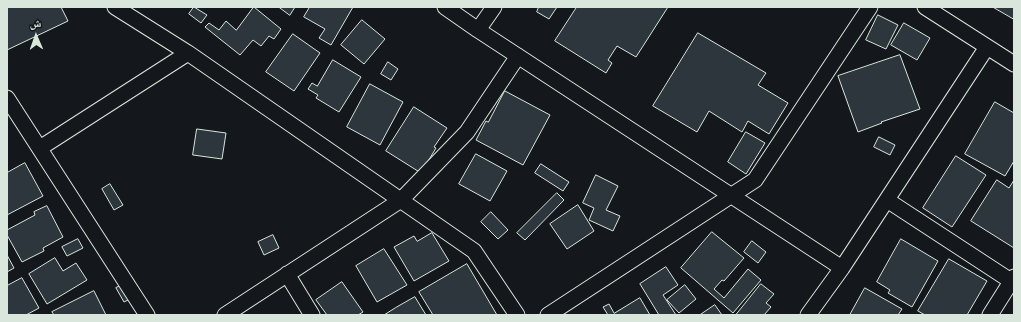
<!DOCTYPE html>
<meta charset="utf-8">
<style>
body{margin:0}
#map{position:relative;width:1021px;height:322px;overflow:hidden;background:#14181c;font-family:"Alegreya Sans","Noto Naskh Arabic",sans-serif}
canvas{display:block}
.frame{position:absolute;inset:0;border:8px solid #d8e6dc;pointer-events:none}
.north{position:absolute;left:16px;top:16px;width:40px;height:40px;-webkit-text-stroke:3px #14181c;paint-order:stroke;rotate:358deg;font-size:11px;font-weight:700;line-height:16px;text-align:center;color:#d8e6dc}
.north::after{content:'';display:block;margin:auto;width:14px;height:18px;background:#d8e6dc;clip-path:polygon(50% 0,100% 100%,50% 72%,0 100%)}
</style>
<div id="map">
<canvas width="1021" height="322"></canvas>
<div class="frame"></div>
<div class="north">ش</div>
</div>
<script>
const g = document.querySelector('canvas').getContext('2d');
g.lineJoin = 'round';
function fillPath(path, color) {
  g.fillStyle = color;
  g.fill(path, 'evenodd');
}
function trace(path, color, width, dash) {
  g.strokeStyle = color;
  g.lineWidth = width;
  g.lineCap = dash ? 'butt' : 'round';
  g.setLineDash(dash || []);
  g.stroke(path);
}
const building = new Path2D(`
 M7 7H61L68 21 7 50Z
 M194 7 207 15 201 23 189 14Z
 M254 7 281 29 274 39 269 36 261 46 253 40 240 55 205 27 209 23 219 30 226 21 236 30Z
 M279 7H295L290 15Z
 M310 7H353L331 45 319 38 325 29 304 17Z
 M539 7H557L549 19 537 12Z
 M577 7H668L636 57 617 46 608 60 612 63 606 73 555 41Z
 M993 7H1014V19Z
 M878 15 898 25 886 49 866 40Z
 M362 20 385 39 364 64 341 45Z
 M904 23 930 38 917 60 891 45Z
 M698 33 766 73 758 85 788 103 769 134 748 121 742 132 709 111 697 132 653 106Z
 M293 34 320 53 294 91 266 72Z
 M900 55 920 109 881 122 882 123 858 132 838 76Z
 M333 60 361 77 339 112 316 98 318 95 308 89 312 83 317 86Z
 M388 62 398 69 391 80 381 74Z
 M370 84 403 102 380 145 347 127Z
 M505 91 550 115 523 165 476 140 486 121 488 122Z
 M995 102 1014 113V161L1005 176 965 154Z
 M414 107 447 128 434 147 436 148 421 173 386 151Z
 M197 129 226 133 222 159 193 155Z
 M746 132 765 143 746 174 728 162Z
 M879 137 895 145 890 155 874 147Z
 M476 154 507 171 490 201 459 184Z
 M956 156 986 175 952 227 923 208Z
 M25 163 43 196 7 215V173Z
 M541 164 569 182 563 191 535 173Z
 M596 175 618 186 606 210 620 216 613 231 589 220 594 208 583 203Z
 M997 180 1009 188 1014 180V248L971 221Z
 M110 184 123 205 114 210 102 189Z
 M557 193 564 200 525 240 517 233Z
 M578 205 594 231 567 249 550 224Z
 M47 206 63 237 43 248 44 251 22 262 7 235V230L35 215 34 212Z
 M491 212 508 230 498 239 481 222Z
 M712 232 744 258 724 281 722 280 714 289 724 298 748 269 761 280 733 313 681 268Z
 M432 233 449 261 414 281 394 247 414 236 417 241Z
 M273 235 279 248 264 255 258 242Z
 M78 239 83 248 67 256 62 247Z
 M901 239 938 261 912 307 888 293 890 290 877 282Z
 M752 241 766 252 758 263 744 252Z
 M384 249 407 285 377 302 356 266Z
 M7 255 14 268 7 272Z
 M55 258 63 271 76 263 87 280 47 304 29 274Z
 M949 259 987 281 967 315H925L918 311Z
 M467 264 497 315H433L419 292Z
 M666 267 678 285 663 295 676 315H659L640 284Z
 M22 278 39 308 26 315H7V286Z
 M342 282 363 312 358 315H327L316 300Z
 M124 284 132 298 124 302 116 288Z
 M761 284 774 294 766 303 771 307 764 315H736Z
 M685 285 696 299 679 313 667 300Z
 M865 288 902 309 898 315H850Z
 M94 291 106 315H54L52 312Z
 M415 297 426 315H384L395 308Z
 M640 298 650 315H608L603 307 609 304 614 313Z
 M715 305 722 315H700Z`);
fillPath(building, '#2c363c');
trace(building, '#d8e6dc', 1);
const street = new Path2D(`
 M115 7 188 53
 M445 7 478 30 842 268
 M925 7 1014 64
 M478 30 494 7
 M7 98 147 315
 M40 148 188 53 474 251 517 315
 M887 200 1011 281
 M287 274 312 315
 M225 315 401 200 467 132 518 56
 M548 315 755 180 870 7
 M808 315 842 268 987 47
 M990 315 1014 277`);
trace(street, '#d8e6dc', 17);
trace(street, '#14181c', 15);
</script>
